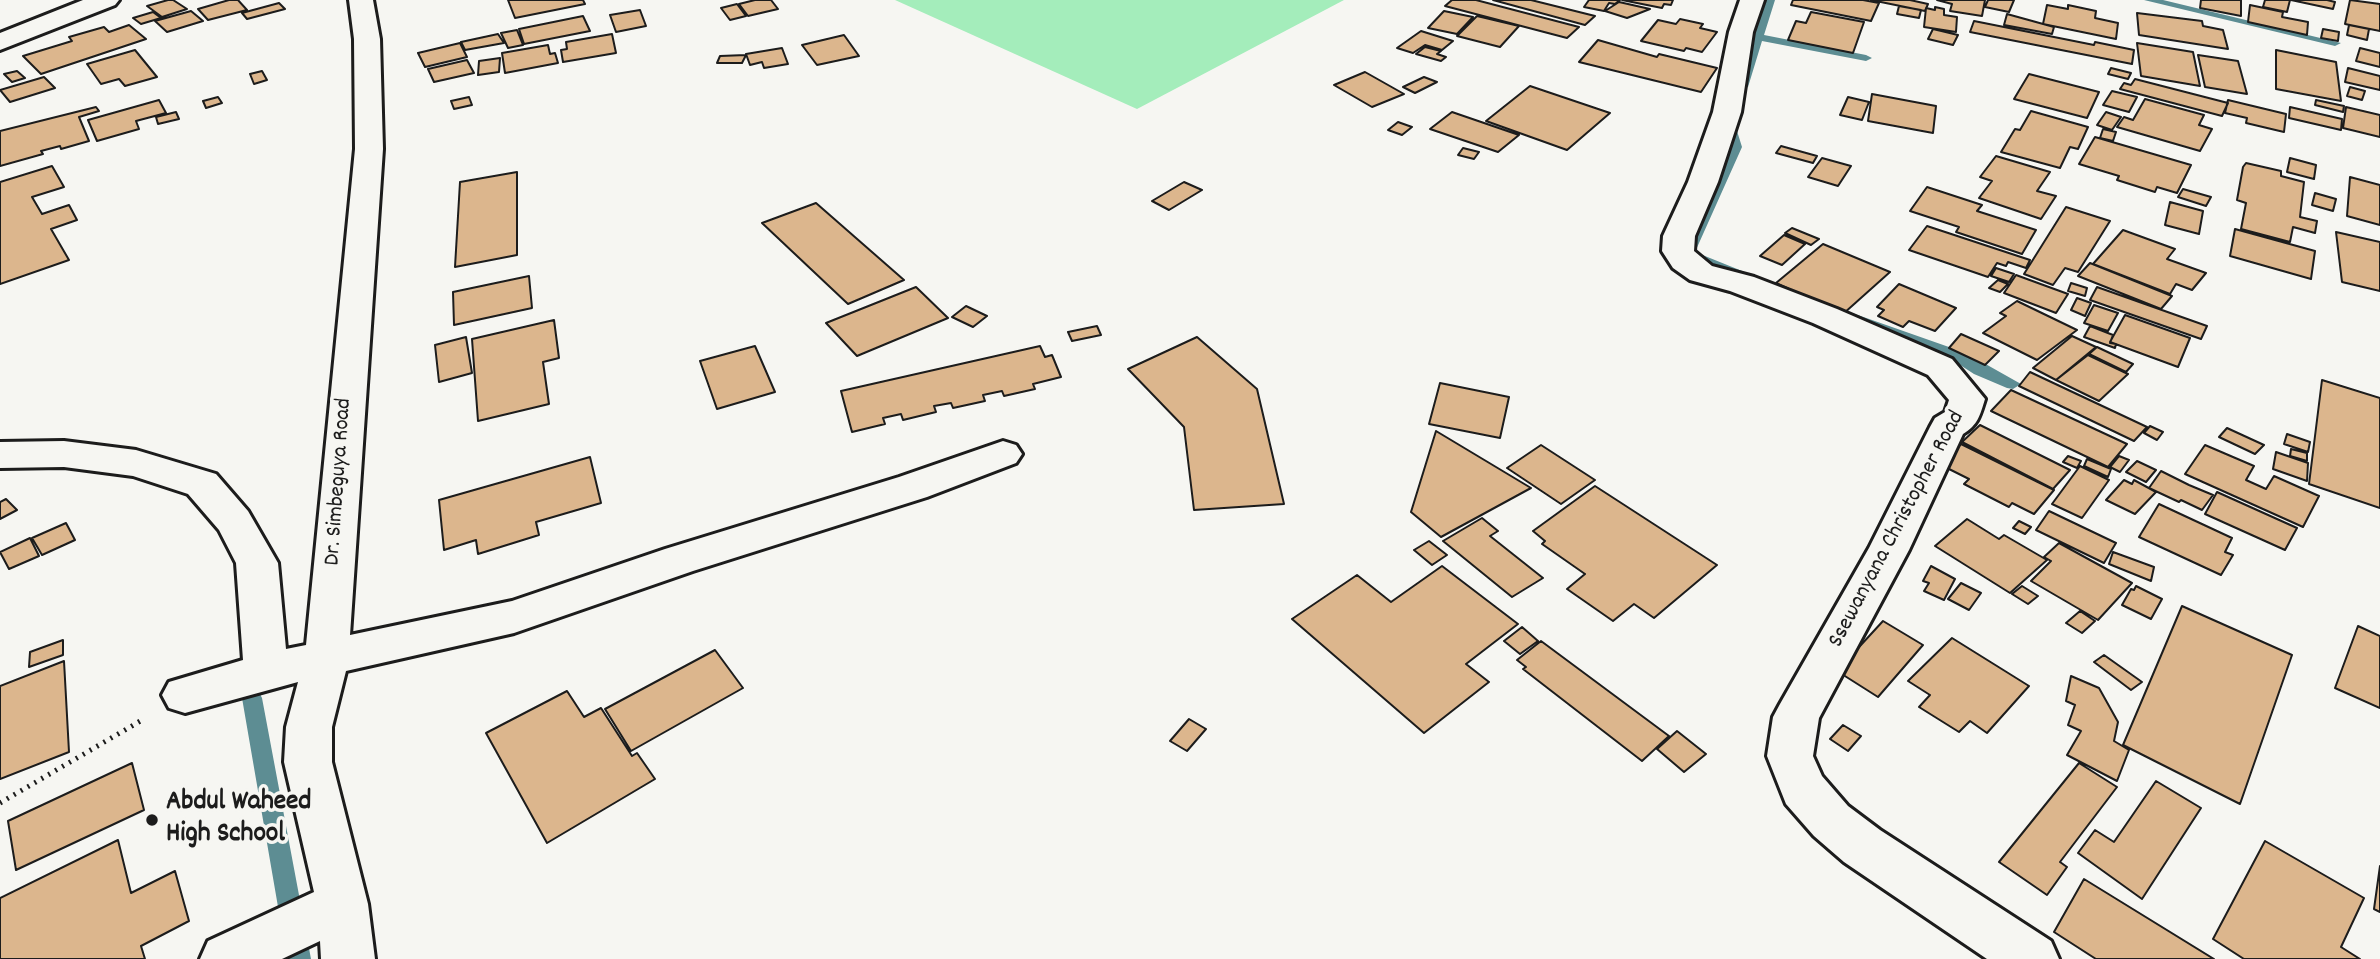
<!DOCTYPE html>
<style>
body{margin:0}
canvas{display:block;background:#f6f6f2}
</style>
<canvas width="2380" height="959"></canvas>
<script>
const g = document.querySelector('canvas').getContext('2d');
g.lineJoin = 'round';
function fillPath(path, color) {
  g.fillStyle = color;
  g.fill(path, 'evenodd');
}
function trace(path, color, width, dash) {
  g.strokeStyle = color;
  g.lineWidth = width;
  g.lineCap = dash ? 'butt' : 'round';
  g.setLineDash(dash || []);
  g.stroke(path);
}
function drawText(font, color, halo, rows, align = 'center') {
  g.font = font + ' Dekko,sans-serif';
  g.lineWidth = 7;
  g.setLineDash([]);
  g.textBaseline = 'middle';
  g.strokeStyle = halo;
  g.fillStyle = color;
  for (const [text, x, y, turn = 0] of rows) {
    g.save();
    g.translate(x, y);
    g.rotate((+turn || 0) * Math.PI / 180);
    g.textAlign = isNaN(turn) ? turn : align;
    if (halo) g.strokeText(text, 0, 0);
    g.fillText(text, 0, 0);
    g.restore();
  }
}
fillPath(new Path2D(`
 M895 0H1344L1137 109Z`), '#a4edbb');
fillPath(new Path2D(`
 M1765 0H1775L1764 35 1866 55 1872 58 1866 61 1762 41 1748 87 1738 90 1736 87Z
 M2144 0H2163L2341 43 2335 46Z
 M1735 110 1741 114 1737 131 1742 147 1695 252 1752 275 1754 278 1747 282 1680 254 1730 147 1725 131 1729 114Z
 M1852 313 1966 353 2021 384 2013 389 2007 388 1974 374 1954 361 1847 321 1844 318Z
 M252 690 259 692 262 698 311 959H287L242 698 245 692Z`), '#5d8d93');
const building = new Path2D(`
 M168 0H173L187 9 162 17 147 6Z
 M229 0H238L247 10 208 20 198 9Z
 M508 0H583L585 4 515 18Z
 M755 0H771L778 9 748 16 739 4Z
 M1452 0H1476L1579 27 1567 38 1445 6Z
 M1493 0H1531L1595 16 1585 25Z
 M1589 0H1620L1615 4 1609 3 1604 11 1584 7Z
 M1622 0H1673L1671 5 1664 4 1662 8Z
 M1793 0H1863L1879 3 1871 21 1791 5Z
 M1871 0H1910L1928 4 1925 11Z
 M1937 0H1985L1982 16 1950 11 1952 4Z
 M1988 0H2014L2009 12 1985 7Z
 M2201 0H2241V16L2200 8Z
 M2265 0H2290L2287 12 2263 7Z
 M2291 0H2327L2335 2 2333 9Z
 M2350 0 2380 4V31L2345 24Z
 M1619 2 1650 9 1627 18 1605 11Z
 M279 3 285 9 247 19 242 13Z
 M737 4 746 16 730 20 721 8Z
 M2047 5 2068 9V5L2096 11 2095 18 2118 23 2116 39 2043 24Z
 M2250 5 2283 12 2282 17 2308 22 2307 35 2248 22Z
 M1899 6 1921 10 1919 18 1897 14Z
 M1935 7 1944 9V15L1957 17 1956 32 1924 27 1926 8 1935 10Z
 M640 10 646 26 616 32 610 15Z
 M191 11 203 21 167 32 155 21Z
 M1444 11 1473 17 1457 34 1428 28Z
 M153 12 161 18 141 24 133 18Z
 M1811 12 1864 22 1853 53 1788 40 1796 21 1806 23Z
 M2137 13 2202 21 2203 26 2223 30 2228 49 2139 35Z
 M2007 14 2054 27 2052 34 2004 25Z
 M583 16 590 31 524 44 519 29Z
 M1477 16 1519 26 1500 47 1457 36Z
 M1680 19 1703 24 1700 28 1717 32 1702 52 1686 48 1684 51 1641 41 1658 20 1676 24Z
 M1974 21 2094 45 2095 42 2134 50 2132 64 1970 32Z
 M129 25 146 39 41 74 23 56 72 41 69 37 104 27 109 32Z
 M2349 25 2369 29 2367 40 2347 35Z
 M1933 29 1958 35 1953 45 1928 39Z
 M2323 29 2339 32 2338 41 2321 38Z
 M517 30 523 45 508 48 501 33Z
 M1421 31 1453 41 1442 50 1425 45 1413 53 1397 48Z
 M498 34 504 43 465 50 461 42Z
 M612 34 616 53 563 62 561 50 567 49 566 42Z
 M844 35 859 56 817 65 802 45Z
 M1598 40 1657 57 1659 54 1717 68 1701 92 1579 62Z
 M460 43 467 57 425 67 418 53Z
 M2137 43 2193 52 2200 86 2141 76Z
 M548 45 550 54 555 53 558 63 505 73 502 53Z
 M1425 47 1441 51 1437 54 1446 57 1441 61 1416 54Z
 M782 48 788 64 764 68 762 62 750 65 746 54Z
 M2360 48 2380 53V67L2356 61Z
 M135 50 157 77 125 86 119 79 101 84 87 64Z
 M2276 50 2336 62 2341 101 2276 89Z
 M746 55 742 63H717L720 56Z
 M2198 55 2238 61 2247 94 2205 87Z
 M500 58 499 72 478 75 479 61Z
 M467 60 474 73 434 82 428 69Z
 M2111 68 2131 73 2128 79 2108 74Z
 M2348 68 2380 76V90L2345 82Z
 M17 71 25 78 12 82 4 74Z
 M262 71 267 80 254 84 250 74Z
 M1365 72 1404 94 1372 107 1334 85Z
 M2029 74 2099 92 2087 118 2014 99Z
 M44 77 55 88 10 102 0 90Z
 M1424 77 1437 82 1415 93 1403 87Z
 M2135 79 2228 103 2222 116 2120 89 2124 83 2131 85Z
 M1530 86 1610 113 1567 150 1486 121Z
 M2350 87 2365 91 2362 100 2347 96Z
 M2112 91 2137 97 2129 112 2103 105Z
 M1872 94 1936 106 1933 133 1868 121Z
 M218 97 222 103 206 108 203 101Z
 M469 97 472 105 454 109 451 101Z
 M1848 97 1869 102 1862 120 1840 115Z
 M2145 99 2204 115 2199 125 2212 129 2200 151 2117 127 2124 117 2133 120Z
 M159 100 166 113 136 121 139 129 97 141 88 120Z
 M2228 100 2286 114 2284 132 2246 123 2247 118 2225 113Z
 M2316 100 2344 106 2343 112 2315 105Z
 M96 107 99 111 79 117 89 141 61 149 60 146 41 151 43 154 0 166V131Z
 M2290 107 2342 119 2341 130 2289 118Z
 M2346 107 2380 115V137L2343 128Z
 M2031 111 2088 127 2078 149 2070 147 2060 168 2001 152 2015 129 2020 130Z
 M176 112 179 119 158 124 156 117Z
 M1452 112 1519 135 1498 152 1430 129Z
 M2106 112 2121 117 2112 130 2097 125Z
 M1398 122 1412 127 1402 135 1388 130Z
 M2103 129 2116 132 2113 141 2100 138Z
 M2095 137 2191 165 2177 193 2157 187 2155 192 2117 180 2119 176 2079 164Z
 M1781 146 1817 156 1813 163 1776 153Z
 M1463 148 1479 152 1474 159 1458 155Z
 M1996 156 2050 172 2037 191 2056 196 2041 219 1979 198 1992 181 1980 177Z
 M1822 158 1851 166 1838 186 1808 177Z
 M2290 158 2316 165 2314 179 2287 172Z
 M2246 163 2281 171V176L2304 182 2300 217 2317 221 2315 233 2293 227 2290 242 2241 229 2246 203 2237 200 2243 167Z
 M52 166 64 187 32 197 42 214 69 205 77 220 51 229 69 260 0 284V182Z
 M517 172V255L455 267 460 182Z
 M2350 177 2380 185V225L2347 216Z
 M1184 182 1202 190 1169 210 1152 201Z
 M1927 187 1982 205 1977 211 2036 230 2022 254 1956 232 1959 227 1910 211Z
 M2183 189 2211 197 2206 206 2178 197Z
 M2315 193 2336 199 2333 211 2312 205Z
 M2170 202 2203 211 2199 234 2165 225Z
 M816 203 904 280 848 304 762 223Z
 M2066 207 2110 221 2078 272 2065 268 2053 285 2024 274Z
 M1927 226 2030 260 2026 268 2008 262 2006 266 1997 263 1988 277 1909 250Z
 M1792 228 1819 239 1811 245 1785 233Z
 M2235 229 2315 251 2311 279 2230 256Z
 M2123 230 2175 249 2167 259 2206 273 2192 290 2176 284 2170 294 2093 264Z
 M2336 232 2380 242V291L2342 282Z
 M1784 235 1805 244 1782 265 1760 256Z
 M1823 244 1890 272 1843 314 1776 283Z
 M2090 263 2172 296 2161 309 2078 276Z
 M1996 268 2014 274 2009 282 1991 276Z
 M2016 275 2068 294 2056 313 2004 293Z
 M529 276 532 308 454 325 453 292Z
 M1998 280 2008 284 2000 292 1989 288Z
 M2071 283 2087 288 2085 296 2068 291Z
 M1899 284 1956 308 1935 331 1909 321 1903 327 1878 316 1884 310 1877 307Z
 M916 287 948 318 857 356 826 323Z
 M2097 287 2207 326 2201 339 2090 300Z
 M2077 298 2091 303 2085 316 2071 310Z
 M2017 301 2077 330 2037 360 1983 333 2006 316 2000 313Z
 M2094 305 2118 313 2108 331 2084 323Z
 M966 306 987 316 973 327 952 317Z
 M2125 315 2190 338 2178 367 2110 342Z
 M554 320 559 358 543 362 549 404 478 421 472 339Z
 M1097 326 1101 335 1072 341 1068 332Z
 M2090 326 2113 335 2110 343 2116 344 2115 348 2084 337Z
 M1961 334 1999 351 1985 365 1949 348Z
 M2072 336 2096 347 2056 380 2033 368Z
 M466 337 472 373 439 382 435 345Z
 M1197 337 1257 389 1284 504 1194 510 1184 427 1128 369Z
 M755 346 775 392 717 409 700 361Z
 M1040 346 1045 357 1052 355 1061 377 1033 384 1035 389 1004 396 1002 391 983 395 985 401 953 408 951 403 934 406 936 412 903 420 901 414 883 418 885 424 852 432 841 391Z
 M2097 347 2133 364 2126 372 2089 354Z
 M2088 355 2128 374 2099 401 2056 380Z
 M2030 372 2147 427 2134 441 2019 386Z
 M2322 380 2380 398V508L2309 484Z
 M1440 383 1509 397 1500 438 1429 424Z
 M2011 390 2127 444 2108 467 1991 411Z
 M1980 425 2070 470 2053 489 1962 442Z
 M2150 426 2163 432 2157 440 2144 433Z
 M2227 428 2264 445 2255 454 2219 437Z
 M1436 431 1531 488 1441 537 1411 512Z
 M2287 434 2310 442 2308 452 2284 444Z
 M1961 444 2054 490 2034 514 2012 503 2009 507 1964 484 1969 479 1941 465Z
 M1541 445 1595 480 1561 504 1507 468Z
 M2205 445 2254 466 2246 480 2266 489 2274 476 2319 496 2303 527 2185 474Z
 M2291 449 2307 453V461L2290 456Z
 M2276 452 2308 463 2307 481 2273 469Z
 M2068 456 2081 461 2077 468 2063 462Z
 M2119 456 2129 460 2120 472 2110 467Z
 M590 457 601 503 536 522 539 535 478 554 476 540 444 550 439 500Z
 M2087 459 2111 469 2108 477 2084 466Z
 M2137 461 2156 470 2146 482 2126 472Z
 M2080 466 2109 480 2082 518 2052 504Z
 M2161 471 2189 485 2213 495 2202 510 2181 500 2179 502 2149 488Z
 M2124 480 2132 484 2134 480 2156 492 2135 514 2106 500Z
 M1595 486 1717 565 1654 618 1634 604 1613 621 1567 589 1585 574 1542 544 1545 541 1533 531Z
 M2217 492 2297 528 2285 550 2205 514Z
 M6 499 17 510 0 519V502Z
 M2159 504 2232 538 2225 552 2233 555 2221 575 2139 537Z
 M2049 511 2116 543 2104 563 2036 530Z
 M1482 518 1498 531 1490 536 1543 578 1512 597 1443 541Z
 M1967 519 1999 539 2004 535 2047 560 2010 593 1935 546Z
 M2019 521 2031 527 2025 534 2013 528Z
 M66 523 75 540 42 555 32 538Z
 M30 538 39 556 9 569 0 552Z
 M1429 541 1447 555 1432 565 1414 550Z
 M2059 543 2132 583 2098 620 2031 581 2051 561 2044 557Z
 M2113 552 2154 567 2151 581 2109 564Z
 M1442 566 1518 624 1466 664 1489 682 1424 733 1292 619 1357 575 1391 602Z
 M1931 566 1955 579 1944 600 1924 591 1929 583 1923 581Z
 M1961 583 1981 593 1969 610 1948 599Z
 M2022 586 2038 596 2028 604 2012 594Z
 M2136 586 2162 599 2151 619 2122 605 2131 589 2134 590Z
 M2182 606 2292 655 2240 804 2123 745Z
 M2080 611 2095 621 2082 633 2066 623Z
 M1883 621 1923 645 1878 697 1837 671Z
 M2358 626 2380 636V708L2335 688Z
 M1522 627 1538 641 1520 654 1504 641Z
 M1952 638 2029 686 1987 733 1970 721 1959 732 1919 707 1930 695 1908 681Z
 M63 640V655L29 667 30 652Z
 M1541 641 1669 736 1642 761 1523 669 1526 667 1517 660Z
 M715 650 743 688 631 751 605 709Z
 M2104 655 2142 682 2131 690 2094 662Z
 M64 661 69 752 0 779V686Z
 M2071 676 2099 688 2118 722 2114 741 2129 750 2117 781 2067 755 2081 731 2068 725 2075 705 2066 701Z
 M567 691 584 717 601 708 632 756 637 753 655 779 547 843 486 733Z
 M1189 719 1206 729 1187 751 1170 741Z
 M1843 725 1861 736 1848 751 1830 739Z
 M1677 731 1706 754 1684 772 1657 749Z
 M132 763 144 810 16 870 8 821Z
 M2079 763 2117 787 2060 862 2067 867 2047 895 1999 862Z
 M2156 781 2201 808 2142 899 2078 853 2095 830 2114 842Z
 M118 840 131 893 175 871 189 921 141 946 145 959H0V898Z
 M2265 841 2364 898 2341 947 2360 959H2244L2213 939Z
 M2380 866V912L2374 909Z
 M2084 879 2214 959H2096L2054 932Z`);
fillPath(building, '#dcb68d');
trace(building, '#1c1c1c', 2);
const minor = new Path2D(`
 M83 0H119L115 5 0 50V33Z
 M349 0H373L380 39 383 149 350 635 512 601 665 549 899 477 1003 441 1016 445 1022 454 1016 463 927 497 693 571 514 633 346 671 332 727V762L368 904 375 959H321L320 941 282 959H200L208 941 314 892 284 762 286 727 298 682 185 713 169 708 162 695 169 682 243 660 236 563 219 530 188 494 133 476 64 467 0 468V442L64 441 136 450 216 474 248 511 278 563 286 649 306 645 355 149 354 39Z
 M1740 0H1764L1753 32 1741 112 1718 182 1695 236 1694 251 1712 266 1754 277 1837 309 1952 359 1985 399C1980 415 1978 425 1963 434L1909 550 1819 718 1813 756 1822 776 1848 806 1880 830 2051 941 2059 959H1987L1844 862 1814 836 1786 804 1767 756 1773 717 1780 704 1869 548 1930 427 1935 418 1945 412 1949 400 1928 375 1813 323 1730 291 1690 280 1673 268 1662 251 1663 236 1688 182 1713 112 1729 32Z`);
trace(minor, '#1c1c1c', 6);
trace(new Path2D(`
 M0 803 142 720`), '#1c1c1c', 5, [2, 6]);
fillPath(minor, '#f6f6f2');
for (const [x, y, r, color] of [
 [152,820,7,"#1c1c1c"]
]) {
  const dot = new Path2D();
  dot.arc(x, y, r, 0, 2 * Math.PI);
  g.fillStyle = color;
  g.fill(dot);
  trace(dot, '#f6f6f2', 2.5);
}
drawText('23px', '#1c1c1c', '#f6f6f2', [
 ["Dr. Simbeguya Road",340,482,-86],
 ["Ssewanyana Christopher Road",1898,530,-62]
]);
drawText('bold 28px', '#1c1c1c', '#f6f6f2', [
 ["Abdul Waheed",166,804],
 ["High School",166,836]
], 'left');
</script>
